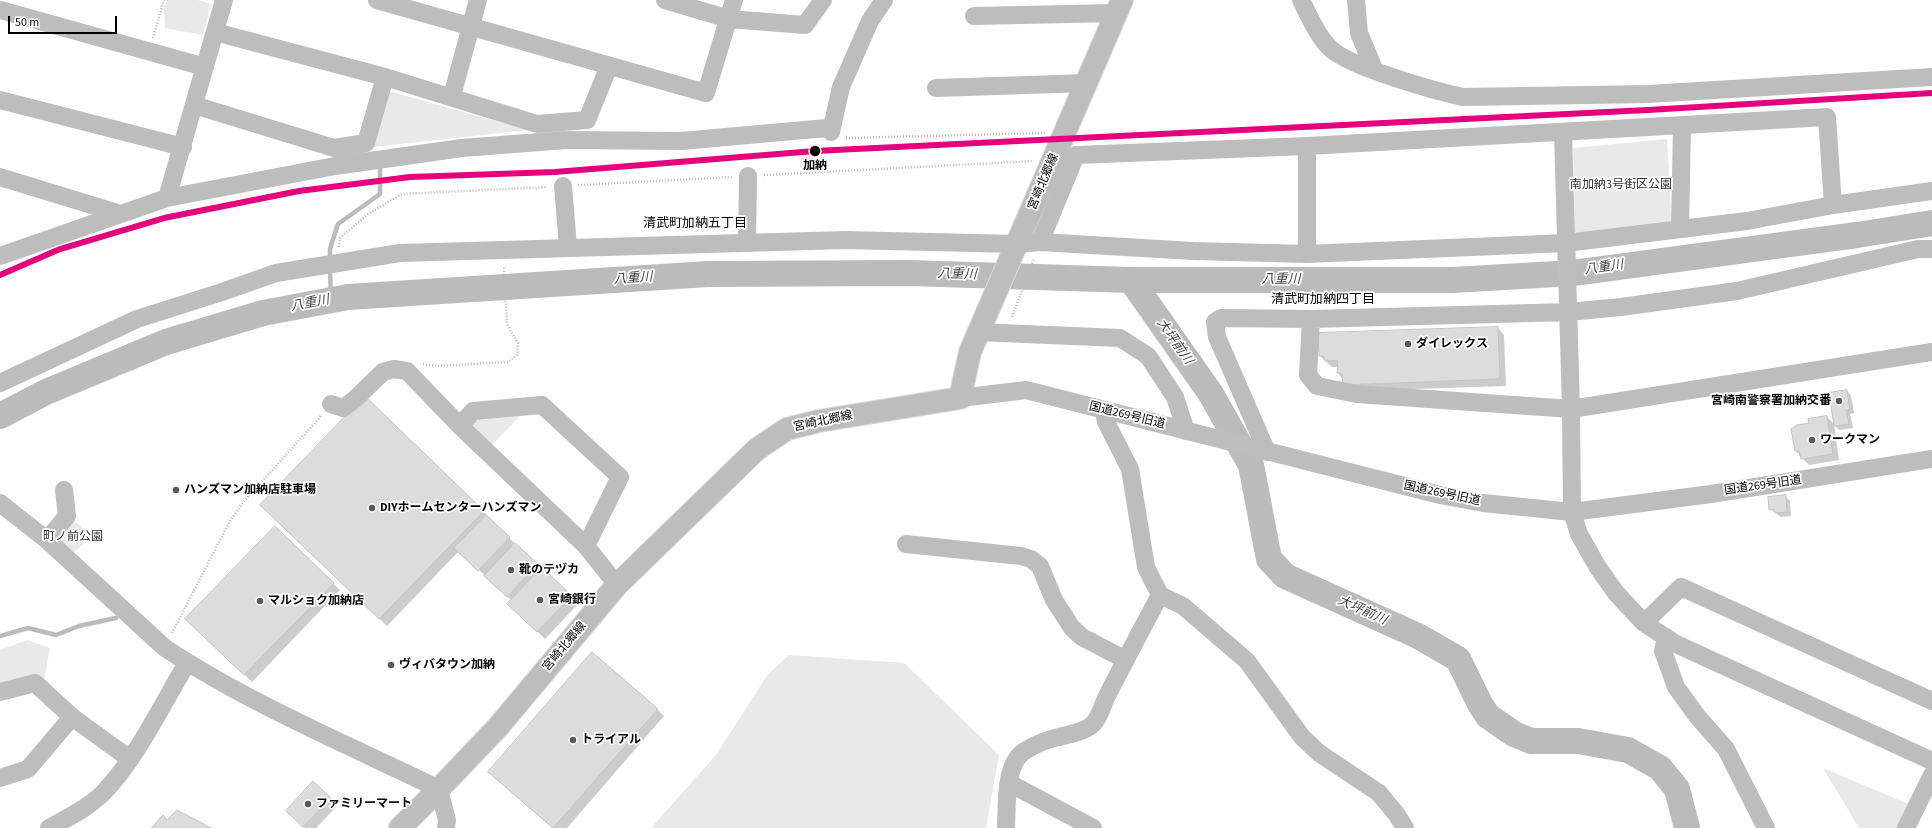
<!DOCTYPE html>
<meta charset="utf-8">
<style>
body{margin:0}
#map{position:relative;width:1932px;height:828px;overflow:hidden;background:#fff;font-family:"Source Sans 3",sans-serif}
canvas{display:block}
.scale{position:absolute;left:8px;top:16px;width:109px;height:18px;box-sizing:border-box;border:2px solid #000;border-top:0;padding-left:5px;font-size:12px;line-height:14px;white-space:nowrap;color:#000;-webkit-text-stroke:3px #fff;paint-order:stroke}
</style>
<div id="map">
<canvas width="1932" height="828"></canvas>
<div class="scale">50 m</div>
</div>
<script>
const g = document.querySelector('canvas').getContext('2d');
g.lineJoin = 'round';
function fillPath(path, color) {
  g.fillStyle = color;
  g.fill(path, 'evenodd');
}
function trace(path, color, width, dash) {
  g.strokeStyle = color;
  g.lineWidth = width;
  g.lineCap = dash ? 'butt' : 'round';
  g.setLineDash(dash || []);
  g.stroke(path);
}
function drawText(font, color, halo, rows, align = 'center') {
  g.font = font + ' "Source Sans 3","Noto Sans JP",sans-serif';
  g.lineWidth = 3.5;
  g.setLineDash([]);
  g.textBaseline = 'middle';
  g.strokeStyle = halo;
  g.fillStyle = color;
  for (const [text, x, y, turn = 0] of rows) {
    g.save();
    g.translate(x, y);
    g.rotate((+turn || 0) * Math.PI / 180);
    g.textAlign = isNaN(turn) ? turn : align;
    if (halo) g.strokeText(text, 0, 0);
    g.fillText(text, 0, 0);
    g.restore();
  }
}
fillPath(new Path2D(`
 M167 0H198L211 4 203 35 165 28 164 8Z
 M388 91 528 130 373 147Z
 M1667 139 1672 221 1575 233 1573 148Z
 M523 413 489 448 471 430 472 421 478 417Z
 M71 518 92 537 72 554 54 538Z
 M27 640 50 648 44 681 0 686V650Z
 M789 655 904 663 999 755 986 828H651L716 755 768 674Z
 M1823 768 1911 805 1899 828H1859Z`), '#e9e9e9');
fillPath(new Path2D(`
 M1498 328 1504 335 1506 386 1351 391 1338 373V367H1332L1320 356Z
 M1847 391 1851 396 1854 413 1850 414 1853 428 1839 430 1834 424 1839 460 1809 465 1796 451 1810 424 1827 417 1835 425Z
 M1785 496 1790 501 1791 516 1781 517 1770 509Z
 M261 505 483 511 516 545 579 603 545 639 509 604 512 601 459 551 387 626Z
 M275 527 340 590 252 682 186 618Z
 M657 709 664 716 567 828H553L496 779Z
 M314 783 337 806 316 828H305L287 810Z`), '#0003');
trace(new Path2D(`
 M330 260V249L338 224 380 194V169
 M330 268 331 300
 M0 636 28 628 56 635 79 626 116 618`), '#bbb', 4.5);
trace(new Path2D(`
 M1131 280 1211 394 1251 465 1269 559 1285 576 1418 636 1458 659 1480 704 1488 716 1514 734 1531 741H1578L1628 750 1660 768 1677 789 1687 828
 M0 416 46 392 166 342 263 313 348 297 708 274 909 273 1131 280H1453L1573 273 1857 235 1932 223`), '#bbb', 26);
const building = new Path2D(`
 M1498 327 1500 379 1343 385 1342 373H1337L1338 361 1324 360V356H1319L1318 333Z
 M1847 390 1850 409 1846 410 1849 424 1834 426 1829 393Z
 M365 396 484 511 379 619 260 505Z
 M1827 416 1833 454 1801 459 1799 451H1795L1791 429 1797 425 1809 423 1808 419Z
 M1786 495 1787 512 1775 513 1774 509 1769 510 1768 497Z
 M486 515 510 537 478 571 454 548Z
 M275 526 334 583 244 675 185 619Z
 M515 543 538 564 507 597 484 576Z
 M542 567 572 596 537 632 507 604Z
 M592 652 658 709 553 828 488 772Z
 M313 781 331 798 303 827 286 811Z
 M177 810 211 828H151L163 815 167 820Z`);
fillPath(building, '#dcdcdc');
trace(building, '#c4c4c4', 1);
const major = new Path2D(`
 M400 828 439 789 498 727 617 585 757 449 787 429 819 421 960 398 970 352 1122 0`);
trace(major, '#dbdbdb', 24);
trace(new Path2D(`
 M153 38 164 0
 M846 138 1047 133
 M764 175 1033 161
 M578 185 733 177
 M339 247 340 238 368 214 402 194 547 187
 M1012 317 1034 258
 M423 364 437 366 508 362 517 355 518 343 507 324 504 266
 M172 633 230 521 241 505 321 416`), '#b8b8b8', 2.5, [1, 2]);
trace(new Path2D(`
 M377 0 706 93 734 0
 M665 0 729 19 805 25 823 0
 M1301 0C1309 16 1318 37 1331 49 1350 67 1435 91 1463 97L1648 94 1932 77
 M1356 0 1359 33 1374 69
 M0 10 205 67
 M974 16 1116 13
 M215 32 385 77 537 124 587 120 609 66
 M936 88 1087 83
 M452 96 478 0
 M0 100 183 147
 M194 105 334 148 366 143 385 77
 M1563 132 1571 409 1572 512 1579 534 1597 566 1616 593 1644 623 1676 644 1932 761
 M1307 146V254
 M0 177 121 214
 M563 186 568 247
 M167 198 224 0
 M1680 229 1682 125
 M1040 242 1076 155 1307 146 1827 117 1833 205
 M747 243 748 176
 M0 256 167 198 335 166 462 148 566 140 681 141 827 128 831 132 841 87 870 21 884 0
 M1311 319 1308 375 1317 386 1357 394 1571 409 1932 352
 M978 332 1120 338 1148 356 1175 397 1186 431
 M0 383 137 319 222 292 276 273 400 253 845 240 1017 244 1040 242 1193 251 1307 254 1566 243 1747 221 1833 205 1932 191
 M960 398 1026 390 1440 495 1483 503 1572 512 1711 494 1932 459
 M331 404 343 408 354 400 383 372 394 369 407 371 460 426 586 546 617 585
 M1104 411 1106 422 1130 469 1146 567 1160 595 1183 606 1247 661 1302 737 1319 753 1379 793 1397 815 1405 828
 M460 426 473 411 542 405 620 477 586 546
 M1267 452 1217 337 1215 322 1221 318 1311 319 1569 312 1621 307 1737 291 1918 249H1932
 M0 503 47 540 165 648C250 704 348 745 439 789L447 820 446 828
 M47 540 67 516 64 490
 M906 544 1021 556 1031 559 1040 566 1054 600 1072 628 1082 637 1126 660
 M1644 623 1681 587 1932 701
 M1666 637 1663 651 1676 687 1697 716 1726 749 1766 828
 M0 692 35 683 72 717 130 759
 M0 778 28 769 72 717
 M1009 783 1093 828
 M49 828C67 818 88 808 103 793 135 761 163 703 187 663
 M1006 828C1007 808 1005 773 1018 757 1025 748 1048 739 1059 737 1070 734 1085 732 1093 724 1100 717 1103 703 1108 694 1125 661 1142 628 1160 595
 M1906 828 1932 775`), '#bdbdbd', 18);
trace(major, '#bdbdbd', 22);
trace(new Path2D(`
 M0 275 60 249 164 218 299 191 410 177 555 172 815 151 1648 110 1932 93`), '#e5007d', 6);
for (const [x, y, r, color] of [
 [815,151,6,"#000"],
 [1408,344,4,"#595959"],
 [1839,401,4,"#595959"],
 [1812,440,4,"#595959"],
 [176,490,4,"#595959"],
 [372,508,4,"#595959"],
 [511,570,4,"#595959"],
 [540,600,4,"#595959"],
 [260,601,4,"#595959"],
 [391,665,4,"#595959"],
 [573,740,4,"#595959"],
 [308,804,4,"#595959"]
]) {
  const dot = new Path2D();
  dot.arc(x, y, r, 0, 2 * Math.PI);
  g.fillStyle = color;
  g.fill(dot);
  trace(dot, '#fff', 1.5);
}
drawText('bold 12px', '#000', '#fff', [
 ["加納",815,166]
]);
drawText('12px', '#000', '#fff', [
 ["宮崎北郷線",1044,182,-67],
 ["国道269号旧道",1127,416,14],
 ["宮崎北郷線",823,422,-12],
 ["国道269号旧道",1763,486,-8],
 ["国道269号旧道",1442,494,12],
 ["宮崎北郷線",565,647,-50]
]);
drawText('12px', '#2e2e2e', '#fff', [
 ["南加納3号街区公園",1621,185],
 ["町ノ前公園",73,537]
]);
drawText('bold 12px', '#000', '#fff', [
 ["ダイレックス",1416,344],
 ["宮崎南警察署加納交番",1831,401,"right"],
 ["ワークマン",1820,440],
 ["ハンズマン加納店駐車場",184,490],
 ["DIYホームセンターハンズマン",380,508],
 ["靴のテヅカ",519,570],
 ["宮崎銀行",548,600],
 ["マルショク加納店",268,601],
 ["ヴィバタウン加納",399,665],
 ["トライアル",581,740],
 ["ファミリーマート",316,804]
], 'left');
drawText('13px', '#000', '#fff', [
 ["清武町加納五丁目",695,224],
 ["清武町加納四丁目",1323,300]
]);
drawText('italic 13px', '#3f3f3f', '#fff', [
 ["八重川",1604,268,-8],
 ["八重川",957,275,2],
 ["八重川",633,279,-4],
 ["八重川",1281,280],
 ["八重川",310,304,-11],
 ["大坪前川",1174,342,55],
 ["大坪前川",1362,611,24]
]);
</script>
